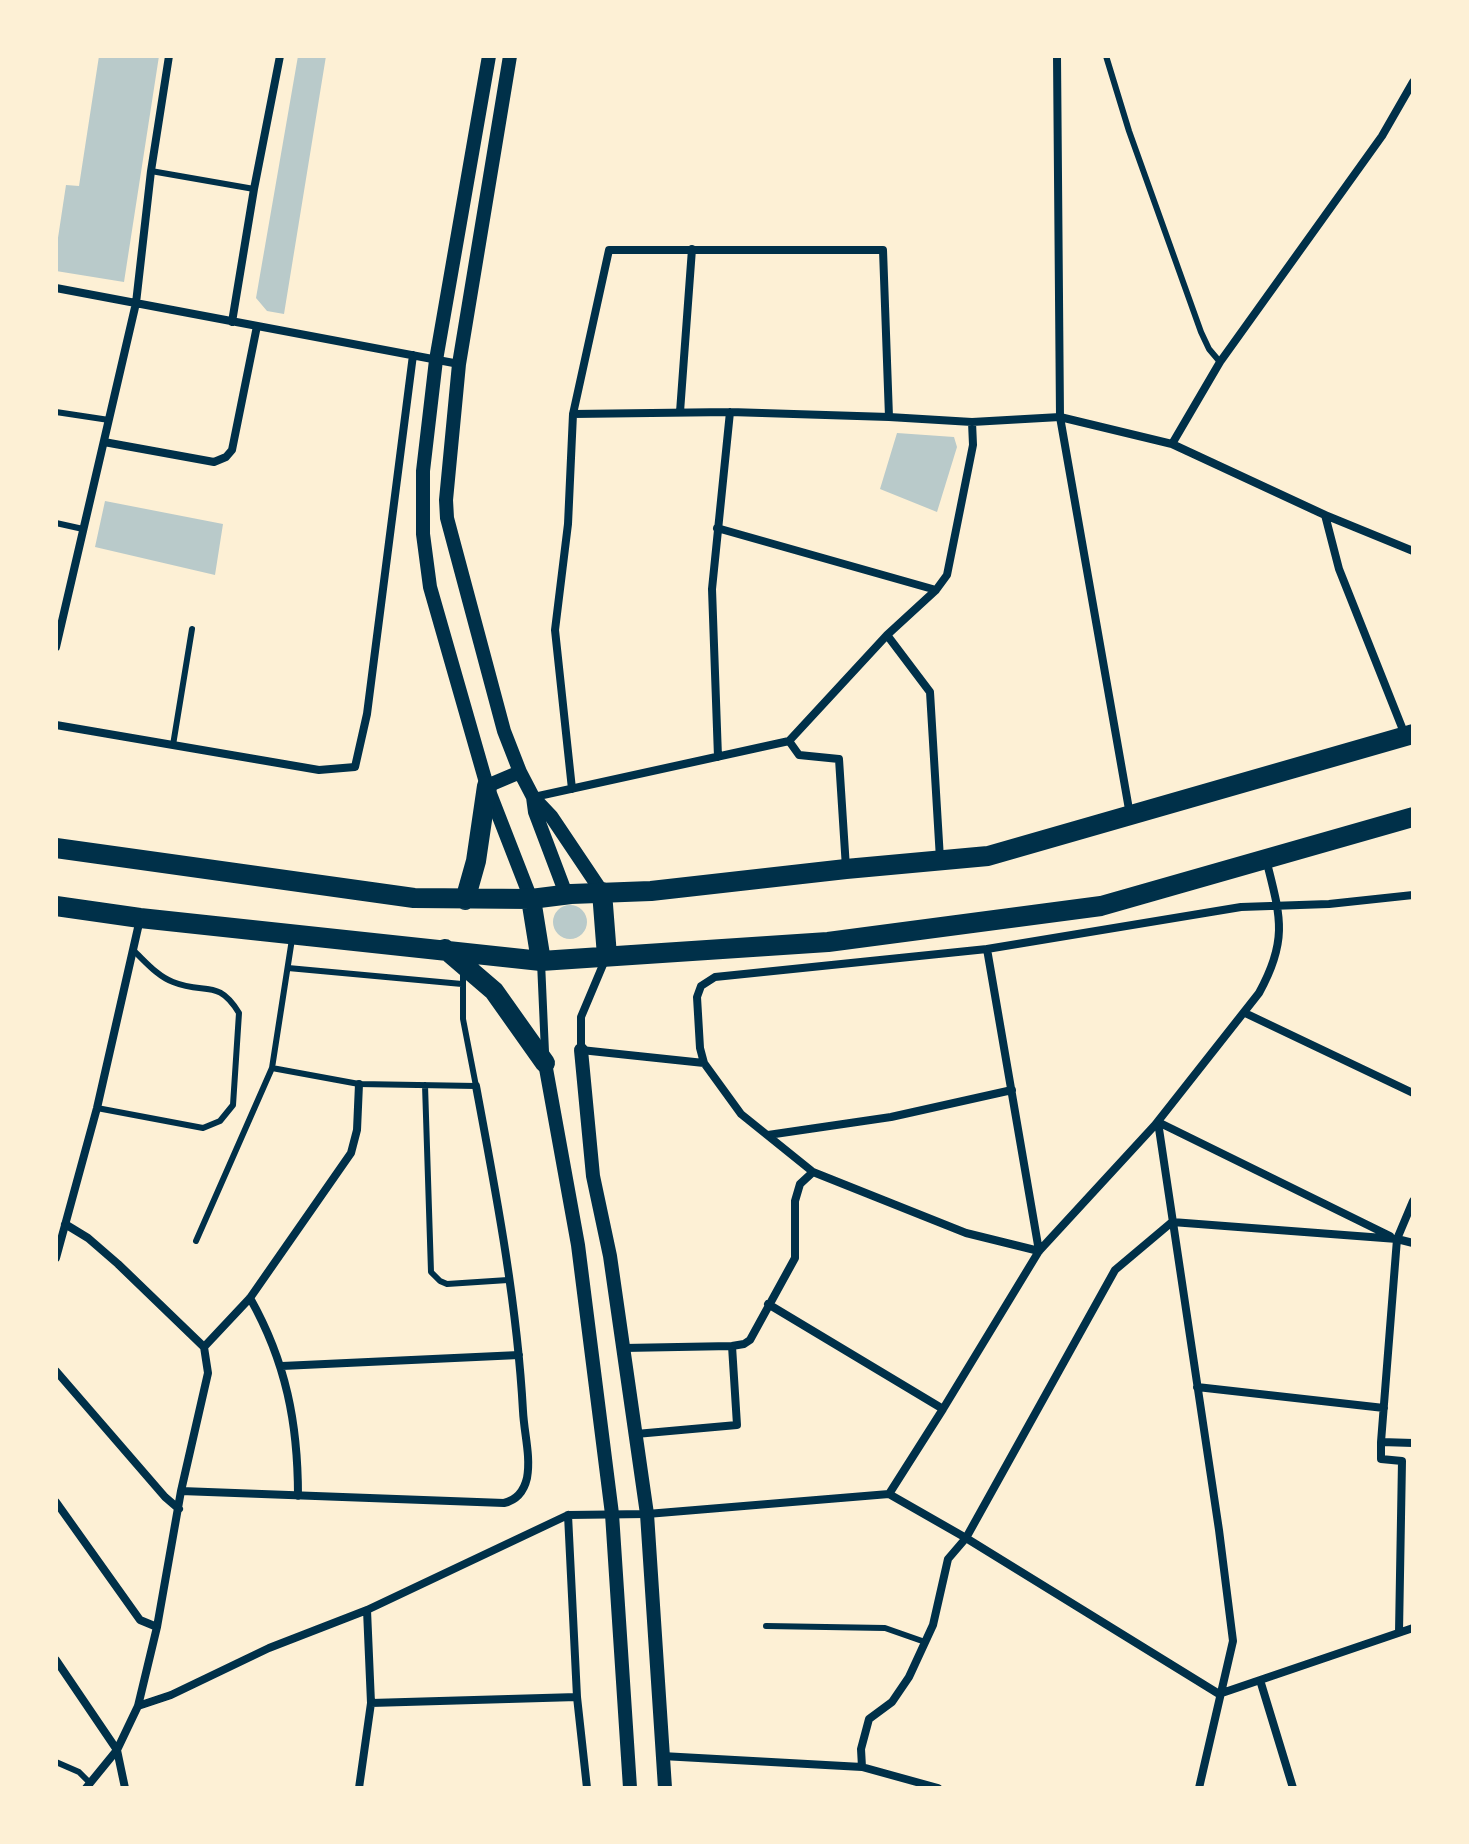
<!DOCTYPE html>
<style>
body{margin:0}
#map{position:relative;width:1469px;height:1844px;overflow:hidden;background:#fdf0d5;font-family:"PT Sans Narrow",sans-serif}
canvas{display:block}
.frame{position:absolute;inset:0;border:58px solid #fdf0d5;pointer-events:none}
</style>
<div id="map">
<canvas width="1469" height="1844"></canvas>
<div class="frame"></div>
</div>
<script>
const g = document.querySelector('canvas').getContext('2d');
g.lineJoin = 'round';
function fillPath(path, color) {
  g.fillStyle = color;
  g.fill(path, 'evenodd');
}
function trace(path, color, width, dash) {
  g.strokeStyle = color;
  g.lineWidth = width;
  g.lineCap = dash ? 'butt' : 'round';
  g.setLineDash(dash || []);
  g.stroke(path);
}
fillPath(new Path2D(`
 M99 56H159L124 282 56 271V251L66 185 79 186Z
 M298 56H326L284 314 267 311 256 298Z
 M897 433 954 437 957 447 937 512 880 489Z
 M105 501 223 524 215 575 95 547Z
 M553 922a17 17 0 1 1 34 0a17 17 0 1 1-34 0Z`), '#b9caca');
trace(new Path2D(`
 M1106 56 1129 131 1201 332 1209 349 1220 362
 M151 171 254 189
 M56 412 109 420
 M56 523 83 529
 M173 745 192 629
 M288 968 462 984
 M272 1068 359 1084 476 1086 463 1019V973
 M425 1085 431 1272 440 1281 447 1284 508 1280
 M97 1108 203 1128 220 1121 233 1105 239 1013C218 978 205 995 173 982 157 976 145 961 133 950
 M196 1241 272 1068 292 939
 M766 1626 885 1628 925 1642
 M56 1762 79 1772 90 1783`), '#003049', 6);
trace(new Path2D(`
 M1057 56 1060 417 1130 815
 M56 288 459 364
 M232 322 254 189 280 56
 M680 412 692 249
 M573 414 730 412 889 417
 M104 442 214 462 226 457 232 450 257 326
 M1172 444 1220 362 1382 136 1413 82
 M1325 515 1413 551
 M717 528 936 590
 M887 635 930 692 940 859
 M56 647 136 303 151 171 169 56
 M56 725 319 770 355 767 367 714 413 355
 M789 741 799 755 839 759 846 868
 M718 757 712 589 730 412
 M572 789 555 630 568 524 573 414 609 250H883L889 417 972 422 1060 417 1172 444 1325 515 1339 569 1405 735
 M534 797 789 741 887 635 936 590 947 575 973 445 972 422
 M987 949 1039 1251
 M605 960 581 1017V1050L704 1063
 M541 962 545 1052
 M1245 1013 1413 1093
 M1158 1122 1219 1530 1233 1641 1199 1788
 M1158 1122 1390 1236
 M768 1135 891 1117 1012 1090
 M1413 1201 1397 1239 1381 1442 1413 1443
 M65 1224 88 1238 118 1264 204 1347 208 1373 181 1491 157 1627 138 1706 117 1750 86 1788
 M1039 1251 966 1233 813 1172 741 1114 704 1063 700 1048 697 997 701 986 715 977 987 949 1241 907 1329 904 1413 895
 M56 1258 97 1108 140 919
 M250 1298C286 1362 298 1423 298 1496
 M768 1304 943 1409 1039 1251 1155 1125 1259 993C1289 939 1280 915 1266 859
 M204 1347 250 1298 351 1153 357 1130 359 1084
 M624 1348 732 1346 744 1344 750 1340 795 1258V1201L800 1184 813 1172
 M282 1366 519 1355
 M56 1371 165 1497 179 1509
 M1197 1387 1384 1408
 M636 1434 737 1425 732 1346
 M1381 1442V1459L1402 1461 1399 1632
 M181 1491 504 1503C517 1500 524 1491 527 1478 531 1456 524 1433 523 1411 517 1302 496 1193 476 1086
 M889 1494 943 1409
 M56 1502 140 1620 157 1627
 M568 1515 647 1514 889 1494 966 1538 1219 1694 1413 1628
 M56 1660 117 1750 125 1788
 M1260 1680 1293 1788
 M371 1703 577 1697
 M138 1706 171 1695 269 1648 367 1610 568 1515 577 1697 587 1788
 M662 1756 862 1767 938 1788
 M862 1767 861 1749 869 1719 892 1702 909 1677 933 1625 948 1559 966 1538 1115 1270 1172 1222 1397 1239 1413 1243
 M359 1788 371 1703 367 1610`), '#003049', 8);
trace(new Path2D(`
 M489 56 436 360 423 471V534L430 587 487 786 531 899
 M510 56 459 364 446 500 447 518 504 731 520 772 533 797 551 816 602 892
 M487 786 520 772
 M533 797 535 812 566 894
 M581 1050 593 1176 610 1256 647 1514 665 1788
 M545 1063 578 1245 612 1514 630 1788`), '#003049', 14);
trace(new Path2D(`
 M56 848 414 898 531 899 571 894 651 891 846 869 988 856 1413 734
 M602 892 607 956
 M531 899 541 961
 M465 900 476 861 487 786
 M56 906 140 918 541 961 828 942 1101 906 1413 817
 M445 949 494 991 545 1063`), '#003049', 20);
</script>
